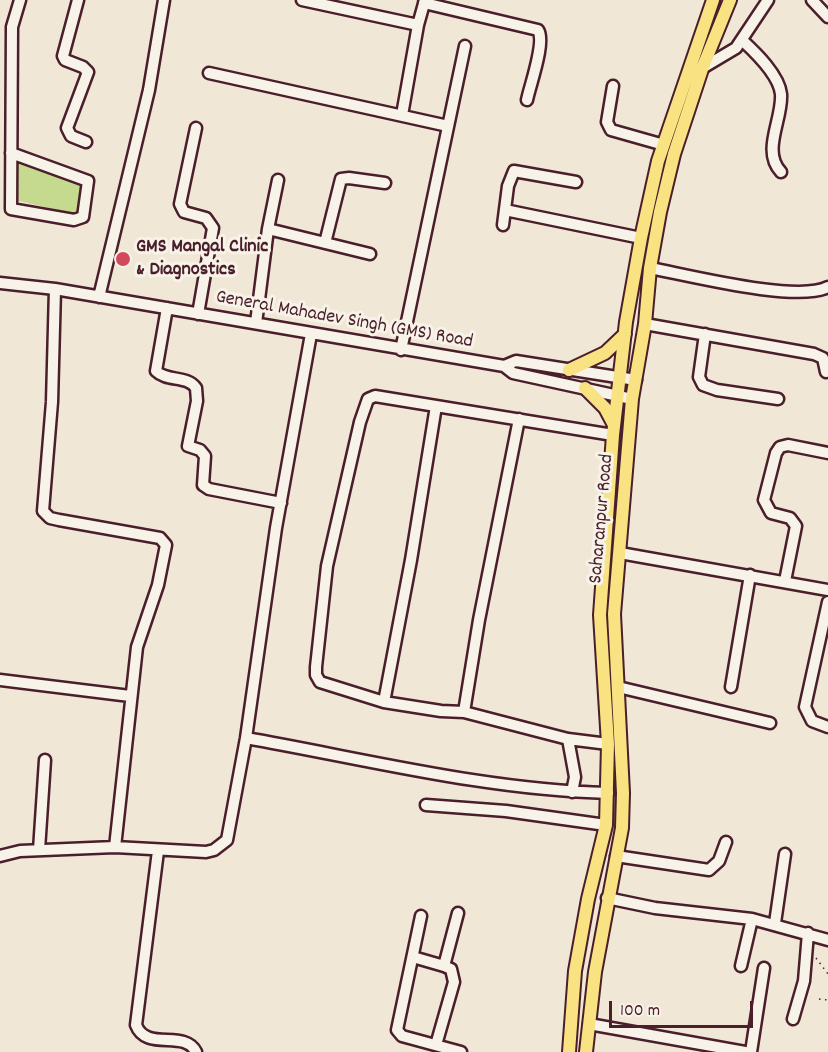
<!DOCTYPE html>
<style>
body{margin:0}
#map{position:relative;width:828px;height:1052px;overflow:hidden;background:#f1e7d6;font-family:Dekko,sans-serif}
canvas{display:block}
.scale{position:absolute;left:609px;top:1001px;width:144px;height:27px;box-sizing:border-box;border:3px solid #4a1f2b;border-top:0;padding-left:8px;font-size:18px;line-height:21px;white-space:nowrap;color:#4a1f2b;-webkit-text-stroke:4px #f7f3e8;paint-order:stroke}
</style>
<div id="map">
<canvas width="828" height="1052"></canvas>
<div class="scale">100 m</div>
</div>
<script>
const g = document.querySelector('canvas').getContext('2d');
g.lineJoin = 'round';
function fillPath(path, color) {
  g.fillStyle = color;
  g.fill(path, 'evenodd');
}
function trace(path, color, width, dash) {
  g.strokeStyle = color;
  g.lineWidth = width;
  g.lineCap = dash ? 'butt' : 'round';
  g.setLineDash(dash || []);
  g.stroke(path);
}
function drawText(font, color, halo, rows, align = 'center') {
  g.font = font + ' Dekko,sans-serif';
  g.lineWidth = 6;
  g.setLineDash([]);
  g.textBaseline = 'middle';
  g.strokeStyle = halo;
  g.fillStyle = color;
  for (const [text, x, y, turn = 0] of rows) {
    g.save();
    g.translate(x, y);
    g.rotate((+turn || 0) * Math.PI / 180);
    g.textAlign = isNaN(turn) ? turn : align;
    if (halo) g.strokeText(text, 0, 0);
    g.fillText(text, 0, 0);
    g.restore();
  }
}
fillPath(new Path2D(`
 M16 162 83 185 79 215 15 200Z`), '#c6da8f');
const minor = new Path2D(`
 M78 0 63 56 65 60 83 67 88 72 67 128 71 136 86 142
 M302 0 418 25
 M812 0 828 17
 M424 3 538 30C546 42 530 85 527 100
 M743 41C756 53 779 75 781 94 783 119 761 151 781 172
 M699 70 736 48 768 0
 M209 73 448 126
 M613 86 607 122 611 130 664 145
 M402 115 418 25 425 0
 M196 128 180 204 184 212 206 218 213 228 198 314
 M11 153 88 181 83 217 74 220 11 209 12 27 20 0
 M505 210 641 238
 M503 225 508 186 514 171 576 182
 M268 229 370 254
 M325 243 341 179 349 178 385 183
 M650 268C688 275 797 303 828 287
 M0 283 55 289 504 366 513 373 632 399
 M55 289 52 402 43 511 50 518 59 520 160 538 166 545 158 585 137 647 115 847
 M99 297 149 90 164 0
 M167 308 156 371C167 382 187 375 196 388L197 401 188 446 200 450 205 456 203 485 209 489 281 503
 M256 323 268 229 278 180
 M645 324 814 354 823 358 826 372
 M705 334 699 377 703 385 717 390 778 399
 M401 350 465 46
 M504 366 516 361 636 380
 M620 553 828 590
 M785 581 796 526 790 518 771 513 764 500 776 453 780 447 788 445 828 453
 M828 602 805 707 812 721 828 727
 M0 680 130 696
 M618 687 770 723
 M731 687 750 575
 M384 702 411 560 436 406
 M464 712 479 620 519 419
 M246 738C365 759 486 790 608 793
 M568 739 575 777 572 792
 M608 744 568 739 464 712 441 711 384 702 320 682 316 675V667L327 566 360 422 368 399 375 396 613 435
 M426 805 506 811 606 825
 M39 850 45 760
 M158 851 136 1025C146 1052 185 1029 196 1052
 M0 856 20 851 115 847 206 852 214 850 227 840 246 738 276 528 311 334
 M616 856 709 870 719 861 726 842
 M607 898 655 908 752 919 828 940
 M421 916 397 1030 402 1036 461 1052
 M775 923 785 854
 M413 957 444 966
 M741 966 752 919
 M793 1019 804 981 808 933
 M589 1024 745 1052
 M436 1045 454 982 451 969 444 966 458 913
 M751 1052 764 968`);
const major = new Path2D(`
 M569 370 605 353 625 334
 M585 388 605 408 614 425
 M569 1052 575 971 588 899 606 825 608 744 600 615 613 435 626 322 641 238 658 161 713 0
 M586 1052 595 972 622 828 623 793 614 614 632 399 645 324 650 268 660 212 674 154 702 69 730 0`);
trace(minor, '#4a1f2b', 15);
trace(major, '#4a1f2b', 16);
trace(new Path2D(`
 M816 958 828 974
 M819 999 828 1000`), '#4a1f2b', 1.5, [1.5, 4.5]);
trace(minor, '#f7f3e8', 10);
trace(major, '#f8e281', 12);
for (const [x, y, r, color] of [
 [123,259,8,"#d1495b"]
]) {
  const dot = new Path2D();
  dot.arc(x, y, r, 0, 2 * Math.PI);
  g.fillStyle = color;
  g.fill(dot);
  trace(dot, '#f7f3e8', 2);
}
drawText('bold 20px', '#4a1f2b', '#f7f3e8', [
 ["GMS Mangal Clinic",136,248],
 ["& Diagnostics",136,271]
], 'left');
drawText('20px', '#4a1f2b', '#f7f3e8', [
 ["General Mahadev Singh (GMS) Road",344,321,10],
 ["Saharanpur Road",603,519,-85]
]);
</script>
